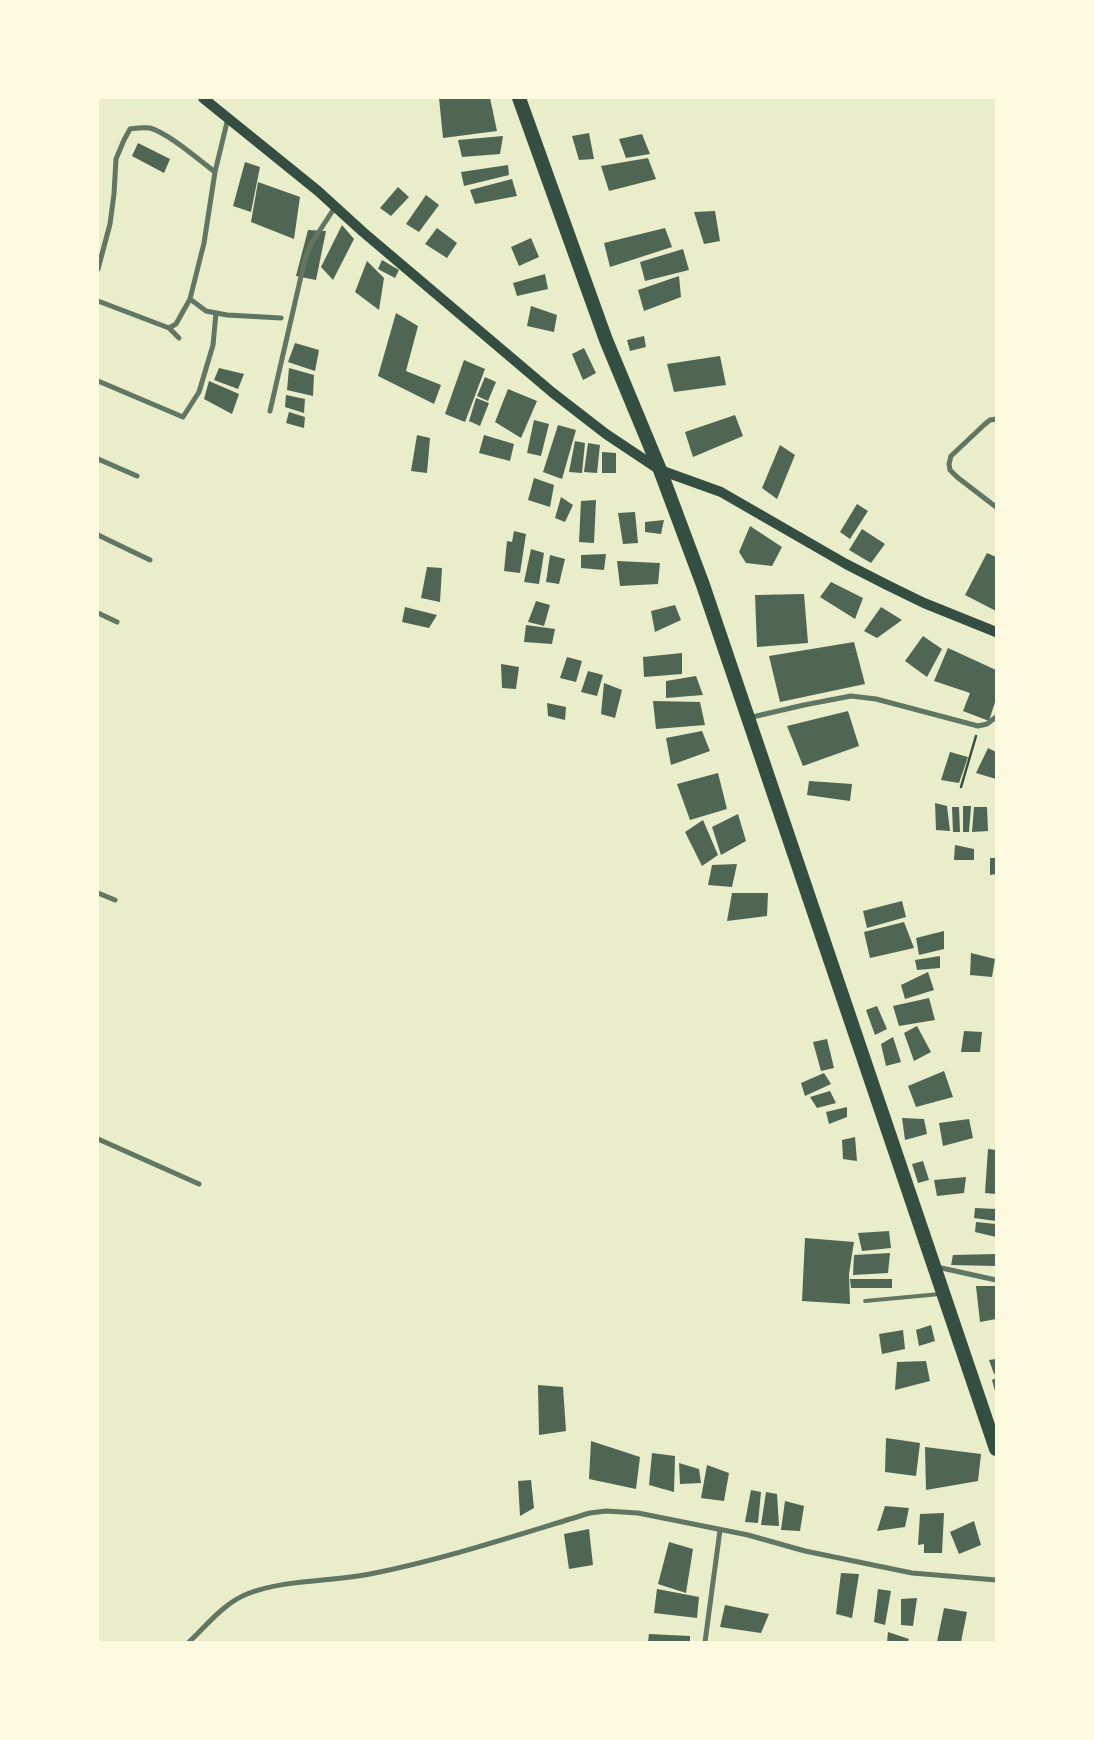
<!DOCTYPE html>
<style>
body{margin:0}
#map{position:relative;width:1094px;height:1740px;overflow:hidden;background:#e9edc9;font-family:Figtree,sans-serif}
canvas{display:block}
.frame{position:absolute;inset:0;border:99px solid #fefae0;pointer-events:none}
</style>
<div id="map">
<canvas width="1094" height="1740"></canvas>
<div class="frame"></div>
</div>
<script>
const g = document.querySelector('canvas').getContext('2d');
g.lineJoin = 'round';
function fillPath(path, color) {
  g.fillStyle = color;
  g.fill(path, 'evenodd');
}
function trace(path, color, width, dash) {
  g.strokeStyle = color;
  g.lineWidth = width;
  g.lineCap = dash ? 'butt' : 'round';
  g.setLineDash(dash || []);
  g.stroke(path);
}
fillPath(new Path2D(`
 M439 98H490L497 131 443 138Z
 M589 133 594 159 579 160 572 136Z
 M642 134 650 154 626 158 619 139Z
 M503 136 500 154 462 157 458 140Z
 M138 143 170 159 164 173 132 156Z
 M648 158 656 179 609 191 601 166Z
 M245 162 260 167 251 212 233 206Z
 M508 165 509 175 464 186 461 172Z
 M512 179 517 196 475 204 470 190Z
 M258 182 300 197 294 239 251 222Z
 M398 187 409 197 391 216 380 208Z
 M426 195 439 205 419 232 406 224Z
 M715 211 720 241 704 244 694 212Z
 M342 225 354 239 333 280 321 267Z
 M437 228 457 243 447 258 425 244Z
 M665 228 672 247 610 267 604 243Z
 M308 230 326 231 316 280 296 276Z
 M531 238 539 257 519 266 511 247Z
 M683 249 689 270 645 281 640 262Z
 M382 260 399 270 395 278 378 269Z
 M367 261 384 278 379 310 355 292Z
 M545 274 548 289 517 296 513 283Z
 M679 276 681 297 644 311 638 290Z
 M531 306 557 315 554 332 527 326Z
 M396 313 418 326 406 371 441 385 434 404 378 376Z
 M644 336 646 347 630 351 627 340Z
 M295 343 319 350 315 371 288 362Z
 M584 348 596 373 583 380 572 354Z
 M720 356 726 385 674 392 667 364Z
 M464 360 485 369 465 422 445 414Z
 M219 368 244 374 238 389 214 380Z
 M289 368 314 375 313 396 287 390Z
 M485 377 496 382 488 401 477 396Z
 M209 381 239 394 232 414 204 399Z
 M508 389 537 401 521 438 495 422Z
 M286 395 305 399 304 413 285 407Z
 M476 398 489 403 480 426 469 421Z
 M289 412 305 417 304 428 286 423Z
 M735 415 743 436 693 457 685 432Z
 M534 420 549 424 541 456 527 453Z
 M558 425 576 430 562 479 543 472Z
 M417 435 430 438 427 473 411 471Z
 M484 435 514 444 510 461 479 453Z
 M575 441 585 443 582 473 569 472Z
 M588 443 600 445 597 473 584 472Z
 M780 445 795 455 777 499 762 488Z
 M602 452 616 453V473H602Z
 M534 478 554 485 550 507 528 500Z
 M561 497 573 505 565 522 555 518Z
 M596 500 594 543 579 542 581 501Z
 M857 504 868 511 850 539 840 532Z
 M635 512 638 543 623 544 618 513Z
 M664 520 661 534 645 532V522Z
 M750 526 782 547 772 566 746 563 739 552Z
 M862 529 885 544 871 563 849 550Z
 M514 531 526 534 520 573 504 571 507 541 512 542Z
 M531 549 544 553 539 584 524 582Z
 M987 553 996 557V611L965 595Z
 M606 554 604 570 581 568V555Z
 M550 555 565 559 559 584 546 582Z
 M617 561 660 563 658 584 620 586Z
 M427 567 442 568 440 602 421 598Z
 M831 582 863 598 855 619 820 597Z
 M804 594 808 643 757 647 755 595Z
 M536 601 550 605 544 626 528 622Z
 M675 605 681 620 655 632 651 611Z
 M405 607 437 615 429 628 402 622Z
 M881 607 902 620 877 638 864 631Z
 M526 625 555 629 552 644 524 642Z
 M923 636 942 649 927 677 905 661Z
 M854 642 865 684 780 702 769 656Z
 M948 648 996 670V699L989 721 963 711 970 693 934 681Z
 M682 653V674L644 677 643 657Z
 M567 657 582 661 576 682 560 678Z
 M501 664 519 667 516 689 502 688Z
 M588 671 603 675 597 696 581 692Z
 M696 676 703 695 666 698V681Z
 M604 683 622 690 615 718 601 714Z
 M653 701 700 702 705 725 656 729Z
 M547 703 566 707 565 720 548 716Z
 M848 711 859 746 803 766 787 726Z
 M702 731 710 751 671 765 666 738Z
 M988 748 996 752V779L976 773Z
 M950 752 968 757 959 783 941 780Z
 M718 773 727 809 690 820 677 784Z
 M809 781 852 784 850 801 807 795Z
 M935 803 947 806 950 831 936 830Z
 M963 806H971L969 832H963Z
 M952 807H959L960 832H953Z
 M974 807H987L988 831 972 832Z
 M738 814 746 841 721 855 712 827Z
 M703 820 718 855 702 866 685 832Z
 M955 845 974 849V860H954Z
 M990 858H996V874L990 875Z
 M737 864 732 887 708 885 712 865Z
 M732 893H768L767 916 727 921Z
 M902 901 906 917 867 928 863 911Z
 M904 922 914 948 870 958 864 932Z
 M944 931V949L919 955 916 938Z
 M971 953 995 959 992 977 970 975Z
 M940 956V968L917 970 915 960Z
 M928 972 934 990 905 999 901 985Z
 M929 998 935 1020 899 1026 893 1006Z
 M877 1006 887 1029 875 1035 866 1010Z
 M917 1026 931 1052 914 1061 904 1033Z
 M964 1031 982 1032 980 1052H961Z
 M893 1037 901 1062 886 1066 881 1044Z
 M827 1039 834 1068 821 1071 813 1042Z
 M944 1071 953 1097 916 1107 908 1086Z
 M824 1073 831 1084 805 1096 801 1083Z
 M830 1091 836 1103 817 1108 810 1097Z
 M847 1107V1117L829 1124 826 1112Z
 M902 1118 924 1119 927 1134 905 1140Z
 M969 1119 973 1138 943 1146 939 1123Z
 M855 1137 857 1161 843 1159 842 1140Z
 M988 1149 996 1150V1194L985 1193Z
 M923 1161 929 1180 918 1183 912 1164Z
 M966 1177 964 1193 937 1196 934 1180Z
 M975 1208 996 1209V1221L974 1218Z
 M976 1222 996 1224V1237L975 1232Z
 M889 1231 891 1248 862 1251 858 1233Z
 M805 1238 854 1242 849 1274 850 1304 802 1301Z
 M890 1253 888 1273 853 1275 854 1255Z
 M996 1254V1266L951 1265 953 1255Z
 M850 1279H892V1288H851Z
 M976 1286H996V1319L980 1322Z
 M931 1325 935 1341 919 1346 916 1330Z
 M903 1330 905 1349 882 1354 879 1334Z
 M996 1359V1373L994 1374 989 1360Z
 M926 1361 930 1381 895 1390 897 1362Z
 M996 1378V1395L992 1380Z
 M538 1385 563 1387 566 1431 539 1435Z
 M886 1438 920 1443 916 1476 885 1472Z
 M591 1441 640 1457 636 1489 589 1479Z
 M925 1447 981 1454 978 1481 926 1490Z
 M652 1453 675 1456 674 1492 649 1485Z
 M679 1463 699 1469 701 1483 680 1484Z
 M707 1465 729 1473 724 1501 701 1498Z
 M531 1480 534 1508 520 1516 518 1481Z
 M751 1490 761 1492 758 1523 745 1522Z
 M766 1492 777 1494 779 1526 761 1525Z
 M785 1501 804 1506 800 1531 781 1530Z
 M885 1506 909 1508 905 1527 877 1531Z
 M944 1513 942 1553H924V1544L918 1545 920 1514Z
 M974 1521 981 1545 959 1554 950 1532Z
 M589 1529 593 1565 569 1569 564 1534Z
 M669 1542 693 1549 686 1593 658 1584Z
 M841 1573 859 1574 852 1618 836 1614Z
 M657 1589 699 1597 697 1618 654 1613Z
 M878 1589 891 1591 885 1625 874 1622Z
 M917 1598 913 1626 901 1625V1599Z
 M725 1605 769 1614 761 1633 720 1627Z
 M944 1608 967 1612 961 1642H937Z
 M888 1632 909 1639 908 1642H887Z
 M649 1634 690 1636V1642H648Z`), '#4f6655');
trace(new Path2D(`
 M961 787 976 736`), '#344e41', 2.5);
trace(new Path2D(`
 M865 1301 940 1294`), '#617663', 4);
trace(new Path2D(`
 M228 118 215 172 204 243 190 299 206 311 227 315 281 318
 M98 269 110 224 114 194 116 159 124 140 130 129C137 128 143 127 150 128 168 133 199 160 215 172
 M98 301 169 328 179 338
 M169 328 176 324 190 299
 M98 381 183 417 199 392 213 345 216 313
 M270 411 305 259 311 244 335 207
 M996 419 990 420 985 424 951 456 949 464 950 470 957 477 996 507
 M98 459 137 476
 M98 535 150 560
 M98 613 117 622
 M748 718 804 705 851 696 876 699 978 726 987 724 996 717
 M98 893 115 900
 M98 1139 199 1184
 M937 1267 996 1280
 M189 1642C206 1626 224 1603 247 1594 285 1579 330 1582 370 1574 445 1559 517 1535 590 1513L606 1511 638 1513 748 1535 805 1551 912 1573 996 1580
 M705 1642 720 1530`), '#617663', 5);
trace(new Path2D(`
 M203 98 318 191 363 232 553 393 606 434 660 470 721 492 846 564 887 585 924 603 996 632`), '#344e41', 10);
trace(new Path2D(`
 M519 98 606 340 660 470 703 585 996 1449`), '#344e41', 14);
</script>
